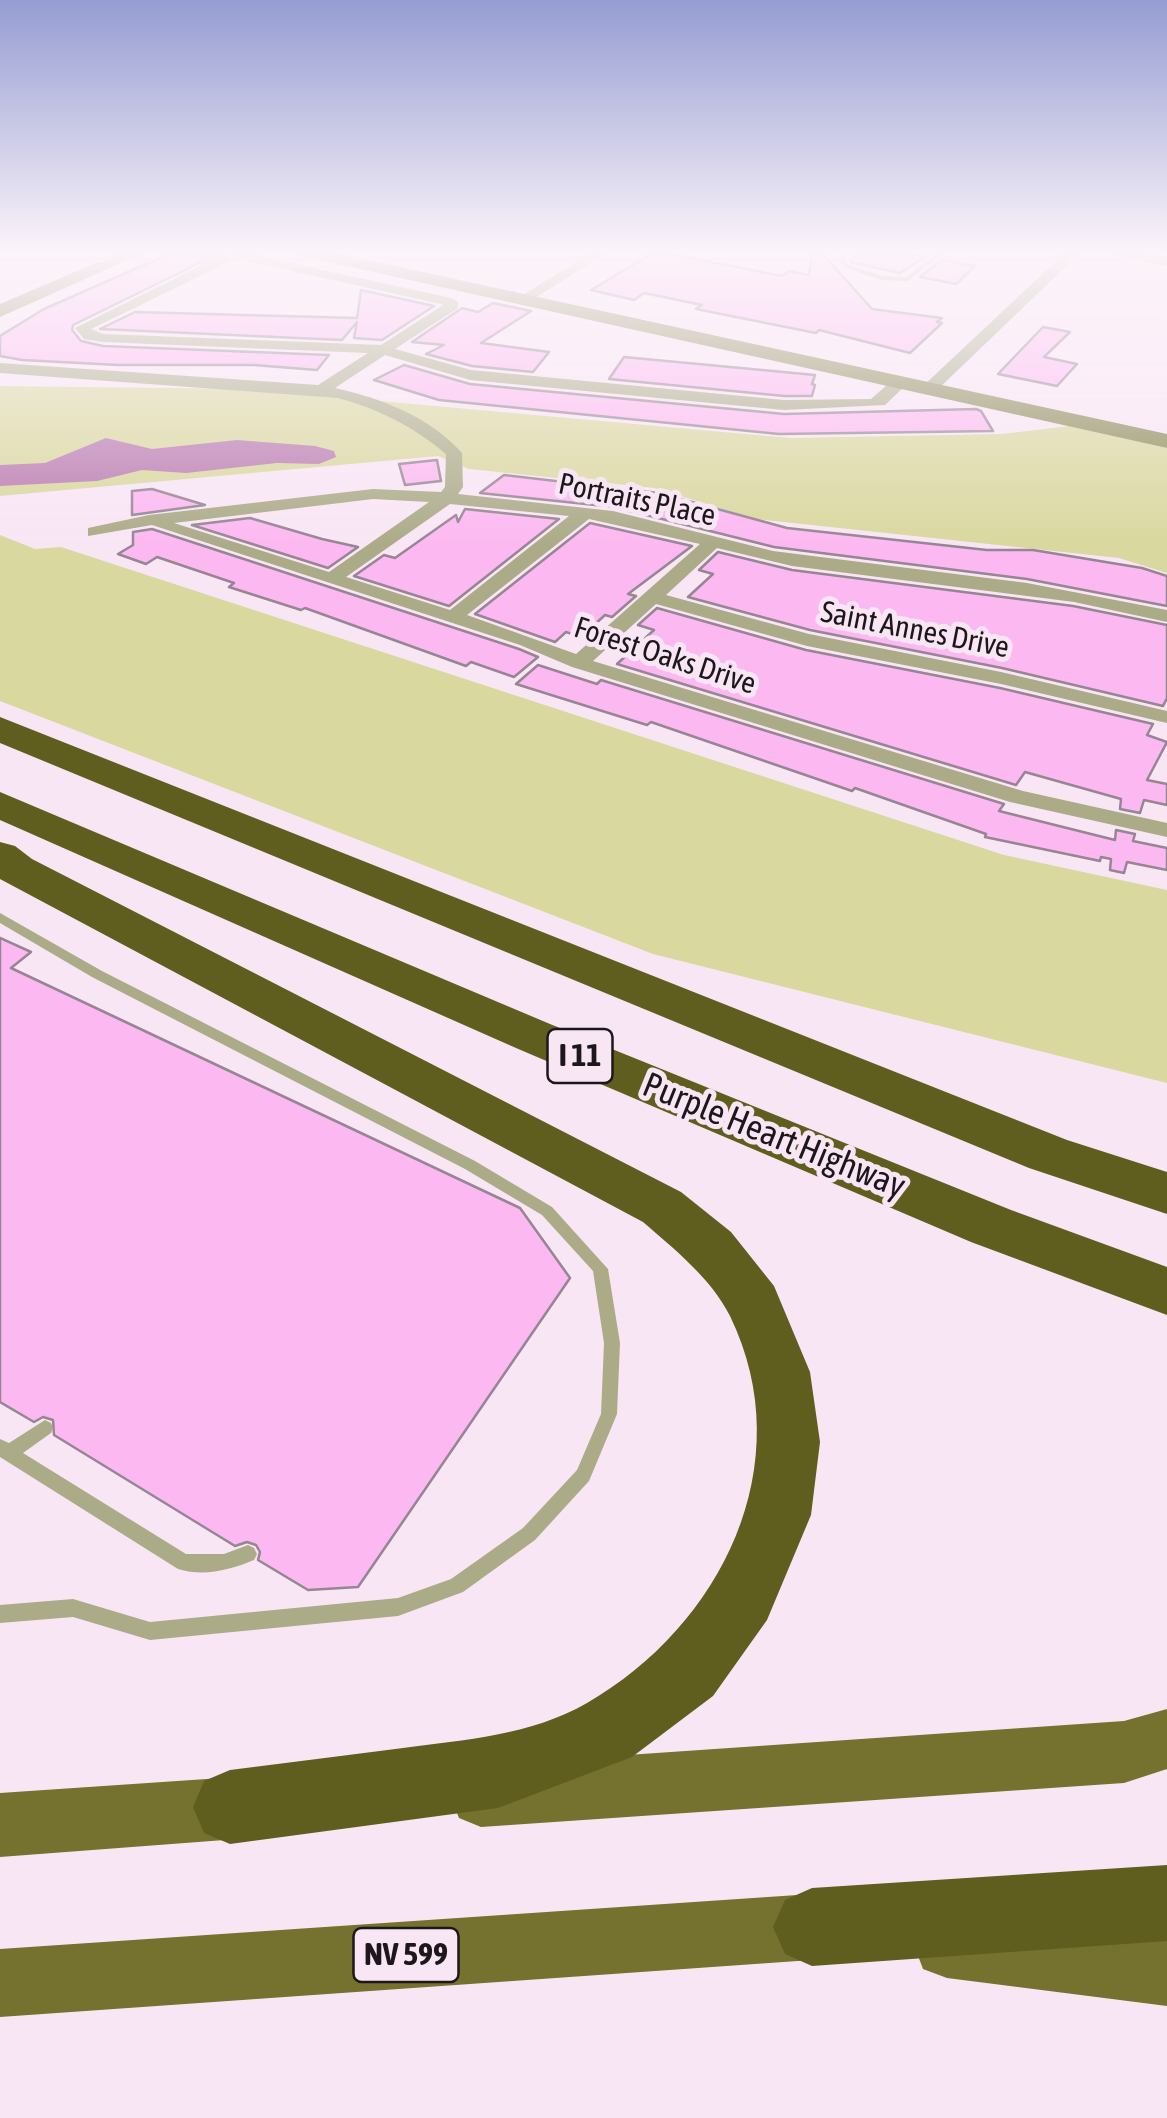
<!DOCTYPE html>
<style>
body{margin:0}
canvas{display:block;background:#f9e6f5}
</style>
<canvas width="1167" height="2118"></canvas>
<script>
const g = document.querySelector('canvas').getContext('2d');
g.lineJoin = 'round';
function fillPath(path, color) {
  g.fillStyle = color;
  g.fill(path, 'evenodd');
}
function trace(path, color, width, dash) {
  g.strokeStyle = color;
  g.lineWidth = width;
  g.lineCap = dash ? 'butt' : 'round';
  g.setLineDash(dash || []);
  g.stroke(path);
}
function drawText(font, color, halo, rows, align = 'center') {
  g.font = font + ' "Asap Condensed",sans-serif';
  g.lineWidth = 10;
  g.setLineDash([]);
  g.textBaseline = 'middle';
  g.strokeStyle = halo;
  g.fillStyle = color;
  for (const [text, x, y, turn = 0] of rows) {
    g.save();
    g.translate(x, y);
    g.rotate((+turn || 0) * Math.PI / 180);
    g.textAlign = isNaN(turn) ? turn : align;
    if (halo) g.strokeText(text, 0, 0);
    g.fillText(text, 0, 0);
    g.restore();
  }
}
fillPath(new Path2D(`
 M0 386 247 389 790 438 1002 434 1069 426 1167 448V573L1119 558 756 519 654 488 469 469 438 456 0 496Z
 M0 535 35 549 61 547 1004 855 1167 890V1083L653 954 0 701Z`), '#d9d89e');
fillPath(new Path2D(`
 M106 438 152 449 237 440 315 446 334 451 336 457 319 464 277 463 186 473 142 470 97 481 0 486V465L45 463Z`), '#b97bb0');
const building = new Path2D(`
 M178 250H226L73 325 72 330 81 341 103 346 329 355 317 370 254 365H118L22 360 0 356V336L44 309Z
 M812 250H819L872 309 942 318 937 322 942 323 910 353 819 330 816 333 696 309 702 305 644 293 634 300 591 290 656 251 782 276 789 271 809 275Z
 M861 250H918L912 255 925 257 900 273 850 262Z
 M941 260 975 266 956 284 920 277Z
 M361 290 434 306 382 340 354 338 357 322 342 340 100 329 135 312 357 318Z
 M493 303 531 311 481 343 549 352 533 372 472 366 426 354 444 345 412 342 462 308 478 312Z
 M1043 327 1070 332 1044 357 1077 364 1057 386 998 374Z
 M624 357 815 375 812 384 815 385 812 396H784L609 379Z
 M404 365 470 384 784 414 976 409 981 411 993 431 779 434 439 400 374 380Z
 M437 460 441 481 405 485 399 464Z
 M504 475 659 493 787 528 987 550H1033L1142 568 1167 576V606L1027 579 774 547 614 507 480 493Z
 M152 489 205 505 132 515V491Z
 M465 509 559 519 449 606 354 576 384 555 395 558 456 515 458 522Z
 M250 518 322 539 358 547 328 568 192 525Z
 M590 523 692 546 628 594 636 596 612 617 605 615 581 637 566 632 555 642 475 614Z
 M152 529 519 649 538 657 514 677 471 662 466 666 305 608 301 610 229 587 234 583 157 557 146 564 118 554 133 545V532Z
 M718 552 792 570 1073 606 1167 625V698L1163 706 1002 668 810 630 688 597 713 574 699 570Z
 M657 608 806 650 1000 688 1153 724 1147 735 1167 742 1147 780 1167 784V805L1144 800 1140 813 1120 809 1121 799 1025 772 1016 785 617 664 654 630 638 625Z
 M538 665 597 684 601 680 1004 804 999 811 1115 840 1116 830 1135 834 1133 841 1167 848V870L1127 862 1124 873 1110 870 1111 859 1101 857 1100 861 985 837 986 834 855 788 852 791 651 722 647 725 516 684Z
 M0 938 31 952 11 968 520 1208 570 1278 358 1587 308 1590 258 1560 260 1552 256 1545 247 1542 235 1546 54 1435 53 1420 43 1417 34 1422 0 1402Z`);
fillPath(building, '#fcb9f1');
trace(building, '#968593', 2.5);
fillPath(new Path2D(`
 M850 250H857L845 260 848 265 882 276 906 277 941 250H948L908 281 881 280 843 267 838 259Z
 M0 913 102 971 475 1161 552 1207 608 1269 620 1343 617 1414 589 1481 535 1540 463 1592 398 1616 150 1640 73 1617 0 1623V1605L73 1599 150 1622 398 1598 451 1579 523 1528 577 1470 601 1414 604 1343 593 1271 542 1215 465 1169 92 977 0 923Z
 M45 1420 51 1423 53 1428 51 1433 23 1453 186 1554H224L248 1545 254 1548 257 1554 254 1560C230 1570 204 1577 178 1569L0 1457V1439L9 1443Z`), '#abab88');
fillPath(new Path2D(`
 M595 250H611L527 303 515 300Z
 M1068 250H1083L935 392H923V386Z
 M1092 250H1121L1167 258V266Z
 M242 252 451 298 458 302V308L395 349 471 370 784 400 871 399 894 379H906V385L885 405 784 410 470 380 385 355 335 388C381 398 430 417 462 453L463 487 458 494 613 511 773 551 1027 583 1167 610V622L1074 602 792 566 717 548 666 595 809 634 1001 672 1167 711V723L1001 684 807 646 656 604 593 661 1023 791 1167 823V837L1010 802 572 667 520 645 152 525 88 536V528L149 515 373 489 441 492 445 487 446 454C414 427 379 409 338 398L0 373V363L318 385 368 353 103 342 84 339 75 328 220 256ZM242 260 441 304 443 305 381 345 103 334 91 329 229 262ZM373 499 429 502 329 572 174 523ZM450 504 569 516 450 610 346 577ZM589 519 700 544 576 654 467 615Z`), '#abab88');
fillPath(new Path2D(`
 M126 250H150L0 317V304Z
 M288 250H322L1167 434V448L297 255Z`), '#8b8a56');
fillPath(new Path2D(`
 M1167 1709V1769L1124 1783 481 1827 459 1818 450 1796 459 1774 481 1765 1124 1721Z
 M251 1776 273 1785 282 1807 273 1829 251 1838 0 1857V1793Z
 M812 1894 832 1896 855 1906 865 1929 855 1952 832 1962 812 1960 0 2017V1949Z
 M947 1912 1167 1938V2006L947 1978 923 1969 914 1945 923 1921Z`), '#75722f');
fillPath(new Path2D(`
 M0 717 1067 1140 1167 1172V1214L1029 1168 0 743Z
 M0 792 550 1024 1011 1210 1167 1267V1315L971 1242 516 1048 0 820Z
 M0 842 15 846 32 859 681 1192 731 1232 774 1286 810 1372 820 1442 811 1515 767 1620 713 1696 632 1757 498 1808 230 1844 204 1833 193 1807 204 1781 230 1770C288 1763 346 1755 403 1748 464 1740 532 1735 587 1703 721 1626 802 1464 730 1316 711 1278 674 1249 643 1222L0 879Z
 M1167 1865V1941L812 1966 785 1954 773 1927 785 1900 812 1888Z`), '#605e1e');
const sky = g.createLinearGradient(0, 0, 0, 546);
sky.addColorStop(0, '#959dd2');
sky.addColorStop(0.46, '#fcf4fa');
sky.addColorStop(1, '#fcf4fa00');
g.fillStyle = sky;
g.fillRect(0, 0, 1167, 546);
drawText('30px', '#1d171c', '#f9e6f5', [
 ["Portraits Place",637,500,12],
 ["Saint Annes Drive",915,630,11],
 ["Forest Oaks Drive",665,656,18]
]);
for (const [x, y, w] of [
 [580,1056,65],
 [406,1955,105]
]) {
  const box = new Path2D();
  box.roundRect(x - w / 2, y - 27, w, 54, 8);
  g.fillStyle = '#f9e6f5';
  g.fill(box);
  trace(box, '#1d171c', 2.5);
}
drawText('bold 32px', '#1d171c', null, [
 ["I 11",580,1056],
 ["NV 599",406,1955]
]);
drawText('35px', '#1d171c', '#f9e6f5', [
 ["Purple Heart Highway",774,1136,22]
]);
</script>
